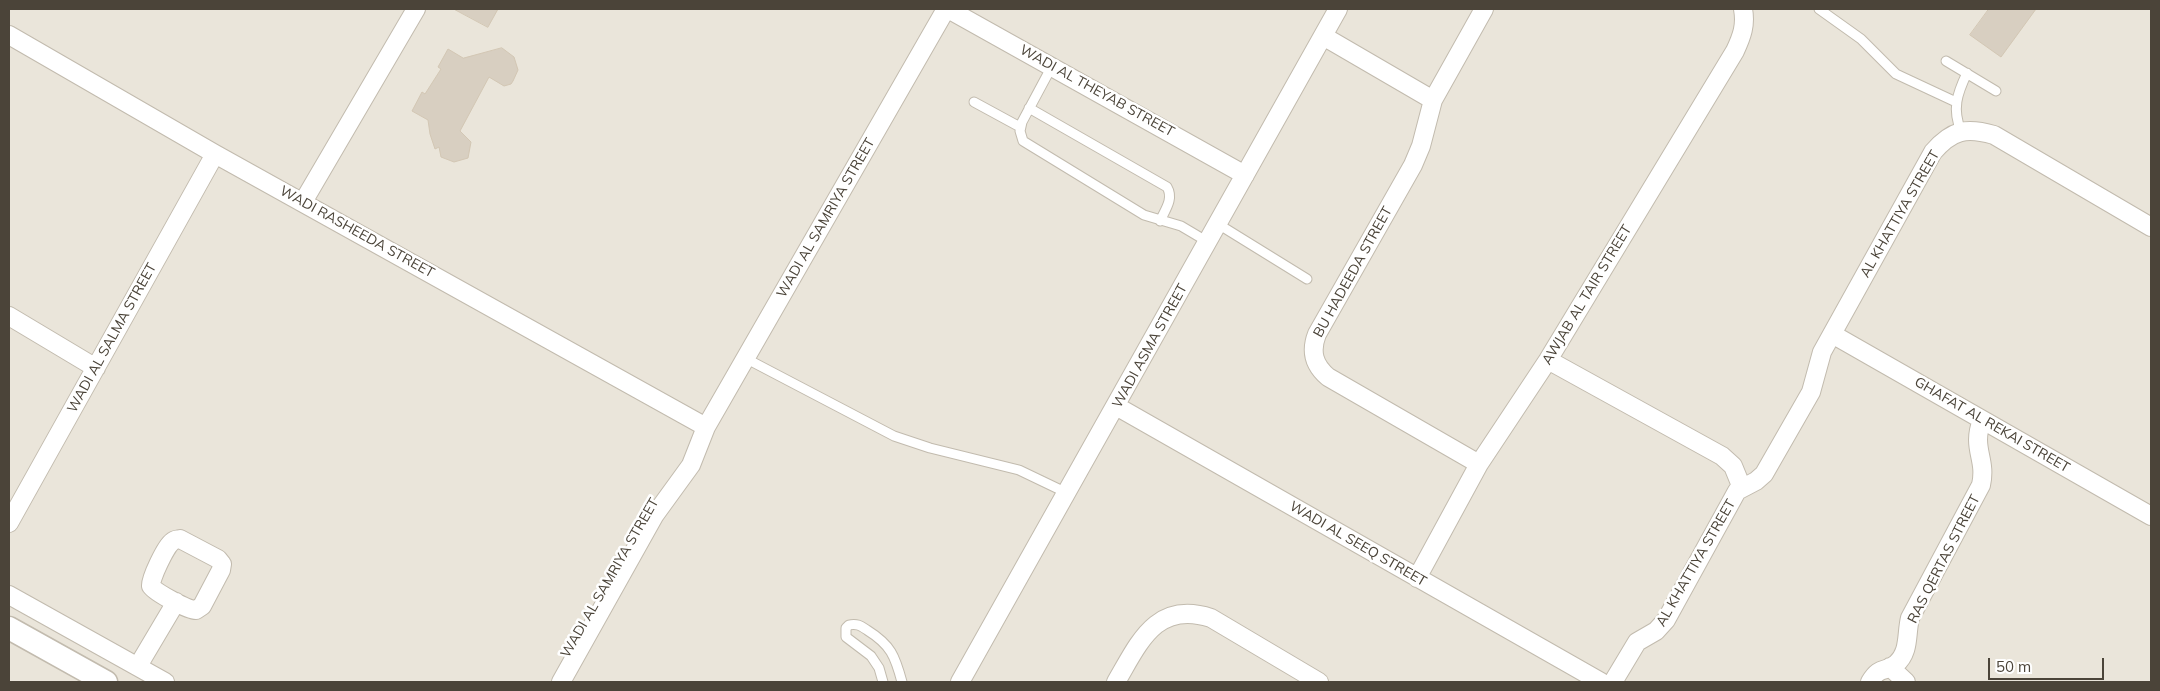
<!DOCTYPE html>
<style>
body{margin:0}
#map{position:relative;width:2160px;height:691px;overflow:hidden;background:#f6f3ec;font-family:Mulish,sans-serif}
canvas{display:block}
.frame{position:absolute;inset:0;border:10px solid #4b4439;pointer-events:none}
.scale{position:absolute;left:1988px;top:658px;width:116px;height:22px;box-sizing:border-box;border:2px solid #4b4439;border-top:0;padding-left:6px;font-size:15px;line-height:18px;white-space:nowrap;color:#4b4439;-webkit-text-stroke:4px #fff;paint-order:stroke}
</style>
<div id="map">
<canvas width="2160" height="691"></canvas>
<div class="frame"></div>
<div class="scale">50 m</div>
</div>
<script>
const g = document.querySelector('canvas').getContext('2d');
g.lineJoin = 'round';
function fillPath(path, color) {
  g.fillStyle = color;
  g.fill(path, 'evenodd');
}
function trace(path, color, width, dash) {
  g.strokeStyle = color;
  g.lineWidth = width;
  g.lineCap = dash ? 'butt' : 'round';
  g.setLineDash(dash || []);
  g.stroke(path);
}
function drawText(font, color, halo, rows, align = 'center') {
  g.font = font + ' Mulish,sans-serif';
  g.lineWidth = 5;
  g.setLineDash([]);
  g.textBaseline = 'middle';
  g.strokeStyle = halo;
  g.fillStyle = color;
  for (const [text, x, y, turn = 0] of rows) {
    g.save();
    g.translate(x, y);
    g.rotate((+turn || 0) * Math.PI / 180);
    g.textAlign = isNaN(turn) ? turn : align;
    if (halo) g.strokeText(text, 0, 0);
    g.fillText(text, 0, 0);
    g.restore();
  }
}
fillPath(new Path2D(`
 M9 9H2151V682H9Z`), '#eae5da');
const building = new Path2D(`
 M454 9H498L488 27Z
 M1989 9H2036L2001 57 1970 35Z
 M502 48 514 57 518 70 513 81 511 84 504 86 489 77 460 131 471 142 468 158 454 162 441 157 439 147 435 149 430 134 428 120 412 111 422 92 425 94 441 69 438 67 448 49 463 58Z`);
fillPath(building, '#d8cfc1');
trace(building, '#d3c7b4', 1);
const service = new Path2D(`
 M1819 9 1861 39 1896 74 1956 102
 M1946 61 1996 91
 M1052 66 1022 122 1020 131 1023 141 1144 215 1181 226 1208 242
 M974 102 1020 127
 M1029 108 1167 187C1174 199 1165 210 1160 221
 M1961 131C1952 109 1957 94 1967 73
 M1218 224 1307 279
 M745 358 894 436 930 448 1019 470 1067 493
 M883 682 879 668 871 656 846 637V628L849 625C857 623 861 626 867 630 891 645 895 656 902 682`);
const minor = new Path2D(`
 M948 9 1245 175
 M9 35 215 154 706 427
 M1323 36 1433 100
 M303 202 416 9
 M9 316 96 368
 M1832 334 2151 516
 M1548 360 1722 456 1733 466 1742 488
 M1116 406 1601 682
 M1479 464 1328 377C1314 365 1310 352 1317 334L1413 165 1421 146 1433 100 1484 9
 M9 523 215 154
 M180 539 218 559 222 564 221 570 202 606 196 610C188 610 156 593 151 586 150 579 166 546 172 542 175 539 177 540 180 539Z
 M1417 578 1479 464 1548 360 1735 51C1742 36 1746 25 1743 9
 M9 595 165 682
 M138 666 176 602
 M1890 667 1906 682
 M561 682 654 516 691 465 706 427 946 9
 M960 682 1338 9
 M1116 682C1139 643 1156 600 1211 618L1319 682
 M1613 682 1637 642 1656 631 1666 620 1737 491 1756 481 1764 474 1811 392 1822 352 1933 152C1952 130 1966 127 1994 135L2151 227
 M1870 682C1880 665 1885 673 1896 664 1910 652 1906 634 1910 618L1981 485C1987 458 1971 449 1982 420`);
const tertiary = new Path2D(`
 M9 628 106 682`);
trace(service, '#c2bbae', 11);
trace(minor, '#c2bbae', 20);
trace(tertiary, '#c2bbae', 25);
trace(service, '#fff', 9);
trace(minor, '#fff', 18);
trace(tertiary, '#fff', 22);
drawText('14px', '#4b4439', '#fff', [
 ["WADI AL THEYAB STREET",1097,91,29],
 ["AL KHATTIYA STREET",1900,214,-60],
 ["WADI AL SAMRIYA STREET",826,218,-60],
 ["WADI RASHEEDA STREET",357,232,29],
 ["BU HADEEDA STREET",1353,272,-61],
 ["AWJAB AL TAIR STREET",1587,295,-59],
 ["WADI AL SALMA STREET",112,338,-61],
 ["WADI ASMA STREET",1150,346,-61],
 ["GHAFAT AL REKAI STREET",1992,425,30],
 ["WADI AL SEEQ STREET",1358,544,30],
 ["RAS QERTAS STREET",1944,559,-63],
 ["AL KHATTIYA STREET",1696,563,-60],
 ["WADI AL SAMRIYA STREET",610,578,-60]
]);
</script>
